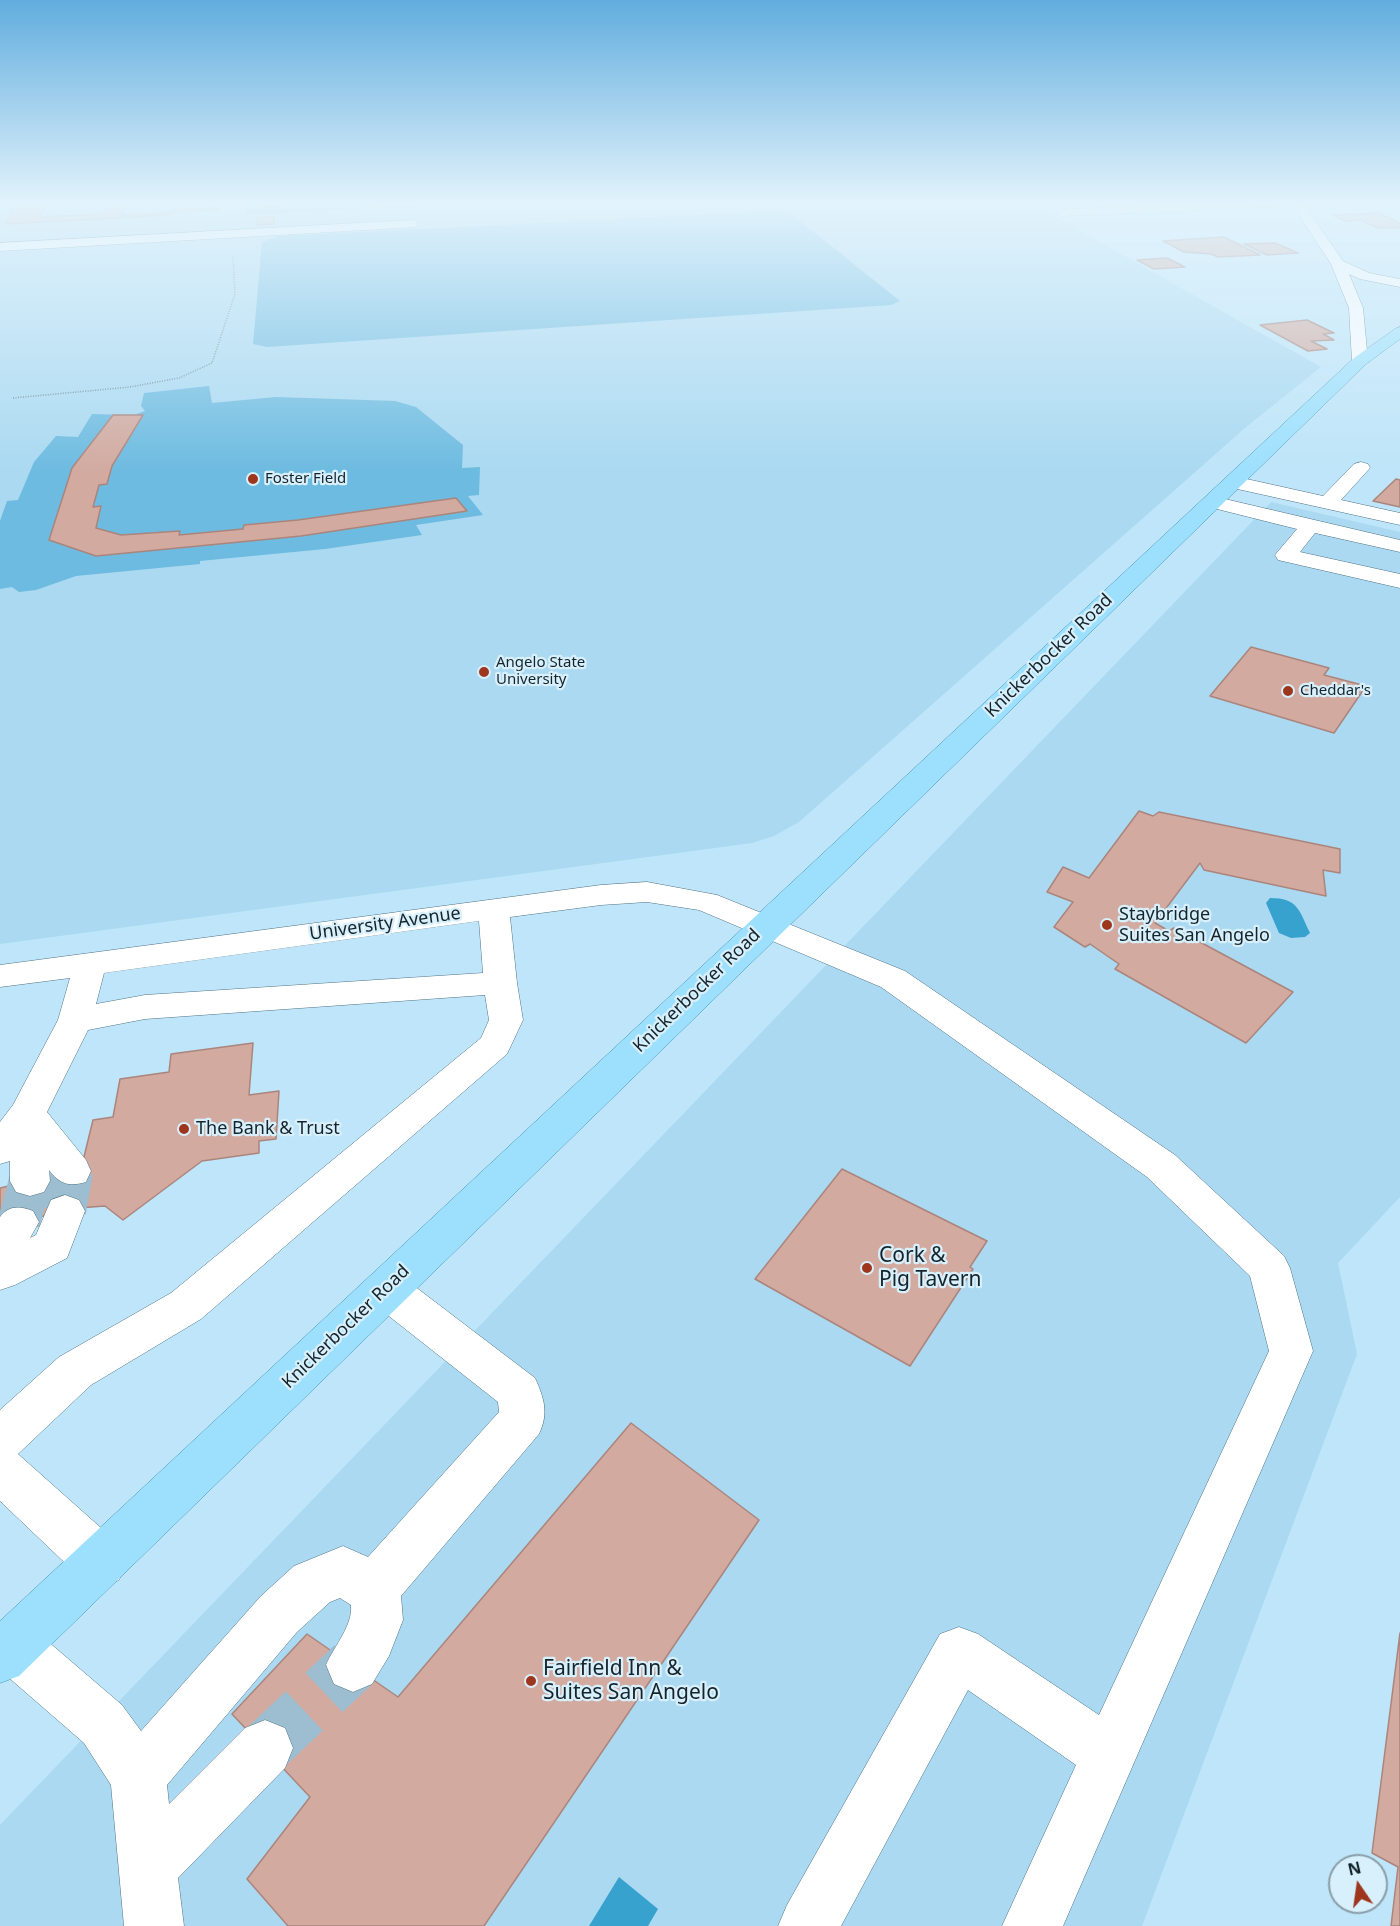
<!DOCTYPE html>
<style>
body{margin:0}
#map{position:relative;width:1400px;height:1926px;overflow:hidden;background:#bee5f9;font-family:"Noto Sans",sans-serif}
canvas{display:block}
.north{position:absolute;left:1328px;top:1854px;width:60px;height:60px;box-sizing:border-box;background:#d8f0fc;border:2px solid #8a9ea8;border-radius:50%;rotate:347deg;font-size:16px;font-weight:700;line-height:24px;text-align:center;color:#15242b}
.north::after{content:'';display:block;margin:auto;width:21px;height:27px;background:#9e361d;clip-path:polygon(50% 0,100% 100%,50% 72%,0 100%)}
</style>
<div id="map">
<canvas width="1400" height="1926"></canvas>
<div class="north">N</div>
</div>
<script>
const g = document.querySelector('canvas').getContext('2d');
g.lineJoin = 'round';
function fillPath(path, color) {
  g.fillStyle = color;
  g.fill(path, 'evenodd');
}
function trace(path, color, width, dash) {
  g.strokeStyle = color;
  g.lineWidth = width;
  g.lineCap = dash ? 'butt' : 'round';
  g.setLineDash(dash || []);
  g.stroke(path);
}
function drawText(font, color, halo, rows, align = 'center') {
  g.font = font + ' "Noto Sans",sans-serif';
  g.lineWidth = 4.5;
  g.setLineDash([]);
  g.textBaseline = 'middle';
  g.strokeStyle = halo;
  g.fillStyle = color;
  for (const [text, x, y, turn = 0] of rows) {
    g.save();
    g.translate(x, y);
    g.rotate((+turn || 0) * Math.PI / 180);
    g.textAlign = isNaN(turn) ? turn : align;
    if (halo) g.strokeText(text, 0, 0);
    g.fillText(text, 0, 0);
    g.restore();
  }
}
fillPath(new Path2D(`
 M0 202H247V215L491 202H1029L1321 367 1245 428 799 822 774 836 752 843 0 944Z
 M1271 502 1400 532V1197L1338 1263 1357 1354 1142 1926H0V1825Z`), '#aad9f1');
fillPath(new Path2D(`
 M247 202H491L246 215Z
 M777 211 790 213 900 301 891 305 267 347 253 344 262 242 279 236Z
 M209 386 212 403 276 397 395 401 416 407 463 445 462 468 480 467 479 495 468 496 483 515 416 525 422 535 325 549 200 561V564L76 576 36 590 19 592 12 587 0 589V521L7 501 18 500 34 462 56 436 78 437 92 414 134 415 145 411 141 406 144 393Z`), '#6dbbe0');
fillPath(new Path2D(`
 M1270 898C1298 898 1299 910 1310 933L1305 937 1291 938 1279 933 1266 903Z
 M619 1877 658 1909 648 1926H589Z`), '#38a2cf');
const building = new Path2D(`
 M17 202H49L39 217 103 214 107 205 127 204 122 215 170 213 169 215 5 224Z
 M263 202H286V206L262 208Z
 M218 208V210L169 213 170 210Z
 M1379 213 1400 223V228H1378L1360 220 1345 221 1333 215Z
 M274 216V224L257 225 258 217Z
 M1224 237 1260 255 1218 257 1211 254 1184 252 1163 241Z
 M1275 243 1298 253 1267 255 1244 244Z
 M1167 258 1185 267 1154 269 1137 260Z
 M1307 320 1334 333 1323 334 1334 340 1311 341 1327 349 1308 351 1260 325Z
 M113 415H143L112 466 107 484 99 485 93 507 101 506 96 528 121 535 180 531 179 535 243 529 244 525 298 520 456 498 467 511 301 536 96 556 49 540 72 468Z
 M1396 479 1400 480V507L1373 501Z
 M1251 647 1329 668 1324 675 1366 686 1334 733 1210 696Z
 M1139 811 1153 816 1159 812 1340 849V873L1323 870 1326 896 1204 870 1200 863 1155 923 1169 931 1174 928 1293 992 1246 1043 1115 969 1119 964 1090 944 1085 947 1054 927 1073 902 1047 892 1063 867 1089 878Z
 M253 1043 249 1095 279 1091 276 1139 259 1141V1153L202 1161 123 1220 105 1206 78 1208 0 1226V1188L81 1169 93 1120 113 1117 120 1079 169 1072 171 1054Z
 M842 1169 987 1241 970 1267 973 1269 910 1366 755 1279Z
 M631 1423 759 1520 484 1926H288L247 1879 310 1797 232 1714 307 1634 398 1697Z
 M1400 1633V1926H1391L1398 1867 1372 1853Z`);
fillPath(building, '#d2aaa0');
trace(building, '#ab857c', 1.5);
trace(new Path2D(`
 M65 1211 72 1171
 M19 1222 30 1181`), '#9cbed0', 42, [42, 21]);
trace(new Path2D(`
 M265 1748 353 1665`), '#9cbed0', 54, [54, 27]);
const minor = new Path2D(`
 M373 202H439L434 205 376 208 370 205Z
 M1190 202H1302L1343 261 1369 273 1400 279V287L1360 279 1349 274 1363 308 1368 361 1366 364H1354L1352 361 1349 308 1331 264 1293 206 1061 216 1055 213 1061 210Z
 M413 220 417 221V227L0 251V243Z
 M1361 462 1368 464 1370 468 1341 500 1400 513V525L1233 488 1226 486 1223 482 1226 478 1233 476 1323 496 1354 464Z
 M1212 496 1400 540V552L1315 533 1300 552 1400 574V588L1278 560 1275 555 1297 529 1205 506 1202 502 1205 498Z
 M647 882 717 895 905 971 1175 1155 1284 1256 1290 1268 1313 1351 1063 1926H1002L1076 1765 968 1690 841 1926H778L787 1905 940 1634 959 1627 978 1634 1099 1715 1269 1351 1250 1276 1147 1177 881 987 699 910 647 902 601 905 510 917 517 983 523 1020 507 1054 201 1319 91 1385 18 1454 119 1544 126 1562 119 1580 101 1587 83 1580 0 1501V1410L59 1357 171 1293 481 1038 489 1020 485 995 145 1019 88 1030 47 1112 86 1160 91 1171 86 1182C68 1187 60 1184 49 1170L50 1181 44 1192 30 1196 16 1192 10 1181V1161L0 1164V1122L13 1105 58 1020 70 978 0 987V965L601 885ZM479 921 483 973 145 995 96 1004 104 973Z
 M65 1195 79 1200 85 1211 67 1258 15 1285 0 1290V1217C9 1205 20 1206 33 1211L39 1222 30 1238 36 1235 51 1200Z
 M386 1271 401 1276 535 1378C544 1398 549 1413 539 1434L401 1596 403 1620 389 1656 372 1684 353 1692 334 1684 326 1665C335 1645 353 1625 351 1605L340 1598 330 1602 297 1632 167 1785 169 1804 245 1728 265 1720 285 1728 293 1748 285 1768 178 1878 184 1926H124L111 1785 84 1743 0 1670V1625L12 1620 31 1627 122 1705 141 1731 261 1596 294 1566 343 1546 368 1557 499 1412 498 1402 371 1302 365 1289 371 1276Z`);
const major = new Path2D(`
 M1400 327V339L1366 364 19 1676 0 1683V1621L1354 358 1395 329Z`);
trace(minor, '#507486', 1);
trace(major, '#4291b3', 1);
trace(new Path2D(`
 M13 398 130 387 179 378 212 363 235 294 233 256`), '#6e8a98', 1.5, [1, 1.5]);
fillPath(minor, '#fff');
fillPath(major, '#9de0fd');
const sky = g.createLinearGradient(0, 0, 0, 472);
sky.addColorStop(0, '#61adde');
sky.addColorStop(0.43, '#e2f3fc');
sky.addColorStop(1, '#e2f3fc00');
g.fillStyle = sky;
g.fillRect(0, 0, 1400, 472);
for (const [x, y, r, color] of [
 [253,479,6,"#9e361d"],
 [484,672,6,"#9e361d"],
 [1288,691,6,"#9e361d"],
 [1107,925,6,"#9e361d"],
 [184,1129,6,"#9e361d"],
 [867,1268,6,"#9e361d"],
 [531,1681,6,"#9e361d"]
]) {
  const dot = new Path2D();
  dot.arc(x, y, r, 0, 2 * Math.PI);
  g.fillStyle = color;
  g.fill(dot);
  trace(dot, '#d8f0fc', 2);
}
drawText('15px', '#15242b', '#d8f0fc', [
 ["Foster Field",265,479],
 ["Angelo State",496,663],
 ["University",496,680],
 ["Cheddar's",1300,691]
], 'left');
drawText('18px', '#15242b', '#d8f0fc', [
 ["Knickerbocker Road",1049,656,-44],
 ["University Avenue",385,924,-8],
 ["Knickerbocker Road",697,991,-44],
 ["Knickerbocker Road",346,1327,-44]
]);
drawText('18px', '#15242b', '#d8f0fc', [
 ["Staybridge",1119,915],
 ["Suites San Angelo",1119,936],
 ["The Bank & Trust",196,1129]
], 'left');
drawText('21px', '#15242b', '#d8f0fc', [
 ["Cork &",879,1256],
 ["Pig Tavern",879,1280],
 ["Fairfield Inn &",543,1669],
 ["Suites San Angelo",543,1693]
], 'left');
</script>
